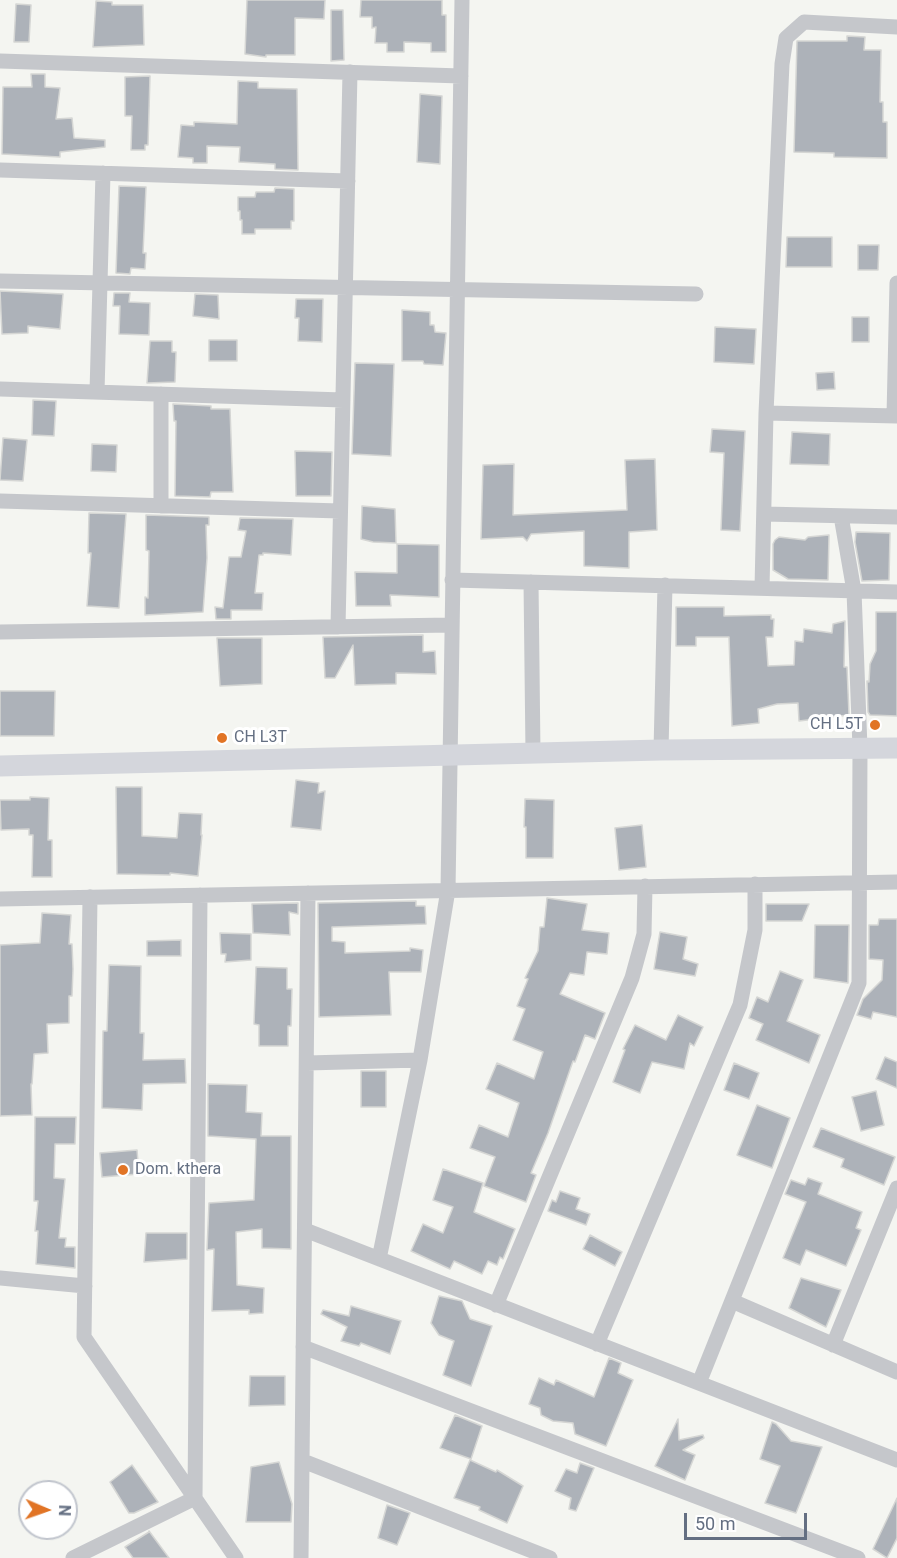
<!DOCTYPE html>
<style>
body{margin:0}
#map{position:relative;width:897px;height:1558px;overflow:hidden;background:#f4f5f1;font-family:Roboto,sans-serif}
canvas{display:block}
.north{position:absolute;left:18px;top:1480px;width:60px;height:60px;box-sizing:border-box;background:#fff;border:2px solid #c1c5cd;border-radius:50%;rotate:92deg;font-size:16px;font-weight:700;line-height:24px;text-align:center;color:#646f82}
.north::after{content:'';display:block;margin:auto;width:21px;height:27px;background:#e17425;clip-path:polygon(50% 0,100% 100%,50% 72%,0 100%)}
.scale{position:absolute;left:684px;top:1513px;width:123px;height:27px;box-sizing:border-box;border:3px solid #646f82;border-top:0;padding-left:8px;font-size:18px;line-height:21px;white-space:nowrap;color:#646f82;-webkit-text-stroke:4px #fff;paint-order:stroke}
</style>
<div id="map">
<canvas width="897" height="1558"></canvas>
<div class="north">N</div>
<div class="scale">50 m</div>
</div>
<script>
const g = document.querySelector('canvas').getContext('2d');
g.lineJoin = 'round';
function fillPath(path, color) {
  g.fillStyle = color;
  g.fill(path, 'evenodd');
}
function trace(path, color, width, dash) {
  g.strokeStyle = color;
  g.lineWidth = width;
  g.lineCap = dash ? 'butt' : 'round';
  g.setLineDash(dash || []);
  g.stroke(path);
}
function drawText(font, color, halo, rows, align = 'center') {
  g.font = font + ' Roboto,sans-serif';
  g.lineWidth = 6;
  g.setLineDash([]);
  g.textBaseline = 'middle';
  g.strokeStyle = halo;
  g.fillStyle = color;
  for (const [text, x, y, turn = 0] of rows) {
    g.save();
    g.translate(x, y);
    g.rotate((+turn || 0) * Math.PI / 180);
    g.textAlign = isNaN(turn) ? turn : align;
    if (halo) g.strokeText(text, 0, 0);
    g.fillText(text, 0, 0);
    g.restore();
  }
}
const building = new Path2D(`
 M247 0H325L324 19 295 18V55H266V57L245 54Z
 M361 0H442V15H446V52H431V43L404 42V52H387V43H375L376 27 372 28V17H360Z
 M96 1 112 2V5H143L144 45 93 47Z
 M16 4 31 5 29 42H14Z
 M331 10H343L344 60 331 61Z
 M847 36 865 37 864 50H881L880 102H883V122H887V158L834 157V153L794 152 797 41H847Z
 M31 74H45V87L60 88 56 119 72 118 74 138 105 140V147L60 152V157L2 154 3 87H32Z
 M150 76 148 145H145V150H131L132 116H125V77Z
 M238 81 258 82V88L297 89 298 170 275 169V164L239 162 240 147 207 146V163H193V158L178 157 181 125 194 126V122L237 124Z
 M420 94 442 96 440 164 417 162Z
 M119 186 146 187 143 253H146L145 269 131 268 130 274 116 273Z
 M275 188 294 189V221H291V229H255V234H242V220H240V211H238V197H255L256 192H274Z
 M787 237H832V267H786Z
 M858 245H879L878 270H858Z
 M0 291 63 294 60 329 28 326V333L2 334Z
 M114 293H130L129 302 150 303 149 335 119 334 120 306H113Z
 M195 294 218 295 219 319 193 316Z
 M296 299H323L322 342 298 341 299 318H295Z
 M402 310 430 312V325H434L435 332 446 333 443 365 424 364 423 361H402Z
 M852 317H869V342H852Z
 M715 327 756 329 754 364 714 362Z
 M209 340H237V361H209Z
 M150 341H172V352H176L175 382 147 383Z
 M355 363 394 364 391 456 352 454Z
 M834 372 835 389 817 390 816 373Z
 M33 400 56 401 54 436 32 435Z
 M173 404 211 406V409H230L233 492H211L210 497 175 496 176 421H174Z
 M712 429 745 431 740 531 721 530 724 453 710 452Z
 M792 432 830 434 829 465 790 464Z
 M3 438 27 440 23 481 0 480Z
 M92 444 117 445 116 472 91 471Z
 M295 451 332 452 331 496H296Z
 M655 459 657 530 629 532V568L584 566V531L531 534 527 541 523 537 481 539 483 465 514 464 513 515 627 510 625 460Z
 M362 506 395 509 396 543 373 542 361 539Z
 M89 513 126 514 119 608 87 606 91 553H88Z
 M146 515 209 517V525H206L207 558 203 612 145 615V597L148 598 149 551 146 550Z
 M240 518 293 519 291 555 263 553V555H259L255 593H263L262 610H231V619H216L215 607 223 608 229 557H241L246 531 238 530Z
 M856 532 890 533 889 580 862 581 855 542Z
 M829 535 828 580 788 579 773 570V544L775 540 779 537 805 540 808 537Z
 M397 544 439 545V597L390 595 391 606H356L355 572 397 573Z
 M676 607H724V616L771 615V619H774L773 637H766L768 666 794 665 795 641 803 642 804 629 832 633 833 624 845 621 844 667H847L849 715 799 721 798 703 777 704 758 709 759 723 732 726 729 637H696V646H676Z
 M876 612H897V716L870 715 868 712 867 681 869 682 870 664 876 651Z
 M423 635V652L435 651 436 674 396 673V684L355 685 353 645 335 678H325L323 637Z
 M217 638H262V684L220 686Z
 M0 691H55L54 736H0Z
 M296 780 319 783 318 793 325 791 321 830 291 827Z
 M116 787H142V836L177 838 179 813 202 814 201 835H202L198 876 170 873V875L117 874Z
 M30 797 49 798 48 840H52V877H32L33 835H29V829L1 830 0 800H30Z
 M525 799 554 800 553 858H526V827H524Z
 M642 825 646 867 619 870 615 828Z
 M547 898 587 904 582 930 609 933 607 954 587 952 584 975 570 973 560 994 605 1013 595 1039 585 1035 575 1062 573 1061 548 1133 531 1173 536 1175 526 1202 484 1186 495 1157 470 1148 479 1125 508 1137 519 1103 486 1089 497 1063 534 1079 543 1052 513 1040 525 1009 517 1006 528 979 525 978 538 951 540 927H544Z
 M416 901V906H425L426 924 332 927V941L345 942V953L410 951V948L423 950 421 972H389L391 1015 319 1017 318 903Z
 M298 903V914L289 912 290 935 253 933 252 904Z
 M766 904H809L802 921H766Z
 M42 913 71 915 69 944H72L73 969 72 996H69V1023L47 1024 48 1053 34 1054 32 1084H31L32 1115 0 1116V945L40 943Z
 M879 919H897V1017L873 1012 871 1019 857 1015 863 999 882 980 883 960 869 959V925H878Z
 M815 925H849L848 983 814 978Z
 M660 932 687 937 683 959 698 964 695 976 654 969Z
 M220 933 251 934V960L225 962 226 954H221Z
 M181 940V956H147V941Z
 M109 965 141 966 140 1033H144L143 1060 185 1059 186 1083 143 1084 142 1110 102 1108 103 1031H107Z
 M256 967 287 968V989H292L291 1026H288V1046H259V1025L254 1024Z
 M780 971 803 980 787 1021 820 1035 809 1063 756 1040 763 1024 749 1018 757 997 768 1002Z
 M678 1015 703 1027 694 1046 690 1043 684 1069 652 1062 640 1093 613 1082 625 1050 623 1049 635 1025 666 1040Z
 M885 1057 897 1062V1088L876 1079Z
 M734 1063 759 1073 749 1099 724 1090Z
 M361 1071H386V1107H361Z
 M208 1084 247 1085 246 1112 262 1113 261 1136H291V1249L262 1248V1229L236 1232 237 1285 264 1288 263 1313 249 1314V1310L212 1311 214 1249 207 1250 209 1203 254 1200 256 1139 208 1136Z
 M876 1091 884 1125 861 1131 852 1097Z
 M757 1105 790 1118 772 1168 737 1155Z
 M35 1117H76L75 1144H55L54 1178 65 1179 59 1238H66L65 1247H75V1268L36 1264 38 1231H35L38 1201H34Z
 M821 1128 895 1157 884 1185 841 1167 844 1159 813 1147Z
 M137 1150 139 1174 102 1177 100 1153Z
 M443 1169 483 1183 474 1212 515 1229 503 1259 500 1257 497 1265 488 1261 482 1274 454 1261 450 1269 411 1251 423 1224 443 1233 453 1207 433 1200Z
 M808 1178 822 1183 818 1194 862 1212 856 1228 861 1230 846 1266 806 1250 800 1265 783 1258 806 1202 785 1194 791 1180 805 1185Z
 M560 1191 580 1198 576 1209 590 1214 586 1225 548 1211 552 1200 556 1202Z
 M146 1233H187V1259L144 1262Z
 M590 1235 622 1252 615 1266 583 1249Z
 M801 1278 841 1290 826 1327 789 1308Z
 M439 1296 462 1301 470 1319 492 1326 471 1386 443 1375 454 1341 439 1335 431 1323Z
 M351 1306 401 1321 390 1354 361 1343 359 1346 341 1341 347 1327 321 1314 323 1310 349 1316Z
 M609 1358 621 1363 618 1373 633 1380 606 1446 575 1434 573 1423 553 1421 541 1415 540 1408 529 1404 539 1378 554 1385 556 1380 594 1397Z
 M250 1376H285V1405L249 1406Z
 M455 1415 482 1426 471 1459 440 1448Z
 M678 1419 679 1440 703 1435 704 1438 683 1450 695 1455 685 1480 655 1466Z
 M772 1422 776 1424 791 1441 822 1447 796 1513 765 1503 780 1466 760 1459Z
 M470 1460 496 1472 497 1470 523 1486 507 1523 479 1510 480 1507 454 1498Z
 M279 1462 292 1504 291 1522H246L251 1467Z
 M580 1463 594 1468 576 1511 569 1509 571 1498 555 1491 566 1469 577 1473Z
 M132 1465 158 1502 134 1513H129L110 1482Z
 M897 1498V1538L887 1558 873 1549Z
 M387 1505 410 1513 397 1545 378 1538Z
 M149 1532V1531L169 1558H133L125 1547Z`);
fillPath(building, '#adb2b9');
trace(building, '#d5d6d4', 1.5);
trace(new Path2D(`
 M0 61 461 76
 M0 170 348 181
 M0 281 696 294
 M0 389 343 400
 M97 392 103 173
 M766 413 897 416
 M894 416 897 283
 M0 501 340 511
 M161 506V394
 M764 514 897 517
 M452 580 897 592
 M531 582 533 753
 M762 588 766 413 782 64 786 38 804 22 897 27
 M338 627 350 72
 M0 632 451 625
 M661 750 665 585
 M90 897 84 1337 236 1558
 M0 899 897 882
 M307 1063 420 1060
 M305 1230 897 1460
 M379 1259 420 1060 448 890 462 0
 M0 1278 85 1286
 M732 1301 897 1372
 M496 1305 632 978 644 934 645 886
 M597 1344 740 1005 755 930V884
 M833 1345 897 1188
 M303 1347 858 1558
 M699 1383 859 983 860 748 854 591 841 516
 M303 1461 550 1558
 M73 1558 195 1498 200 895
 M301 1558 308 893`), '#c5c7cb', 15);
trace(new Path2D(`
 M0 766 661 750 897 748`), '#d4d6dc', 21);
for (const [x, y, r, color] of [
 [875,725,6,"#e17425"],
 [222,738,6,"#e17425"],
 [123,1170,6,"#e17425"]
]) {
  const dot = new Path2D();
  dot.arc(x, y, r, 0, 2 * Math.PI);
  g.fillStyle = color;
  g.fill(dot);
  trace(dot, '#fff', 2);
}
drawText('16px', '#646f82', '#fff', [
 ["CH L5T",863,725,"right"],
 ["CH L3T",234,738],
 ["Dom. kthera",135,1170]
], 'left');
</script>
